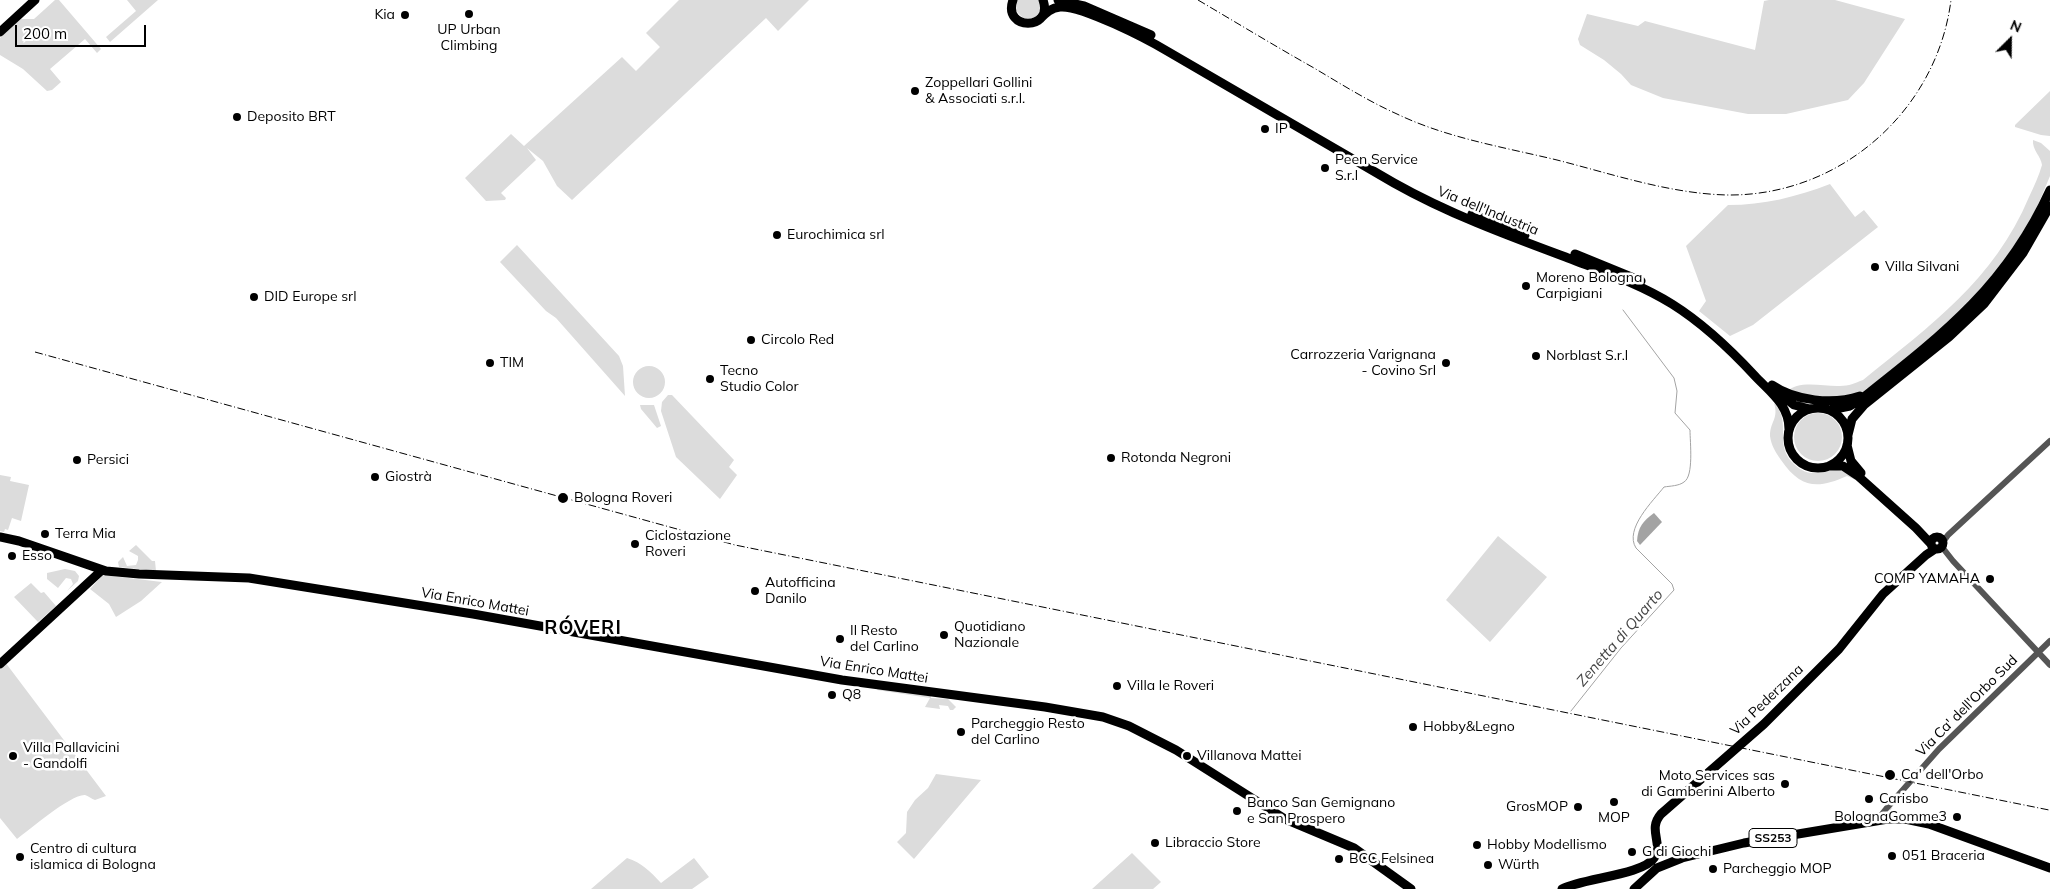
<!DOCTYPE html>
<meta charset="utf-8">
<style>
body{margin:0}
#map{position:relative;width:2050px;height:889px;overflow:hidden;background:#fff;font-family:Mulish,sans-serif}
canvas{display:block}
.north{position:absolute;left:1985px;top:15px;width:50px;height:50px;-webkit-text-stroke:4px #fff;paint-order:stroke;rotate:23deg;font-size:14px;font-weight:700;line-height:20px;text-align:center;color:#000}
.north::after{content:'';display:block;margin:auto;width:18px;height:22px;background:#000;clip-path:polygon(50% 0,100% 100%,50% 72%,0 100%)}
.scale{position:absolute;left:15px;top:25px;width:131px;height:22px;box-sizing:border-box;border:2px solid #000;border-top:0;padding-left:6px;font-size:15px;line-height:18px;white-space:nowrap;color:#000;-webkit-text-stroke:4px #fff;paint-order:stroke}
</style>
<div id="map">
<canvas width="2050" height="889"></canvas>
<div class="north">N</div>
<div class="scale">200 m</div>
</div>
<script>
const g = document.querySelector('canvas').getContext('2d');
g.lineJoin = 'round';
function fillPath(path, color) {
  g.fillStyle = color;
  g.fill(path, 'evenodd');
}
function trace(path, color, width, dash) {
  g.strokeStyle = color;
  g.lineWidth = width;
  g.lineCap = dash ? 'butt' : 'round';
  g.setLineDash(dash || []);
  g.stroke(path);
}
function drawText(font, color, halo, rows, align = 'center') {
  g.font = font + ' Mulish,sans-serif';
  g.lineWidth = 5;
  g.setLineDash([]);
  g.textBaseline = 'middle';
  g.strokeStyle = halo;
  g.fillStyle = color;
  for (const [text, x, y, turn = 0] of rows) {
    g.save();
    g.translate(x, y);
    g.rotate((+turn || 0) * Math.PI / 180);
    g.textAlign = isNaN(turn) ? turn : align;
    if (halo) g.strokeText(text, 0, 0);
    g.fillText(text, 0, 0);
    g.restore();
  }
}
fillPath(new Path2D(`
 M55 0H59L101 49 97 53 85 39 50 69 61 82 52 90 47 91 23 69 0 55V38L21 19H34Z
 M127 0H158L110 42 106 37 136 11Z
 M679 0H809L778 31 766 18 572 200 557 186 543 161 527 148 536 160 501 193 506 198 505 200 486 201 465 178 511 134 524 146 622 57 636 71 660 47 646 33Z
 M1017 0H1039C1044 12 1036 19 1025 20L1016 11Z
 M1769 0H1835L1905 19 1864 83 1848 100 1786 114H1748L1663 98 1631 85 1621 74 1604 60 1580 45 1578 39 1587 14 1638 26 1645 21 1755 50 1764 1Z
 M2050 91V136L2041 135 2015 127V125Z
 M2033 140 2041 143 2050 151V176L2032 219 1993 277 1941 330 1864 392C1844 401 1807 398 1787 392 1798 379 1825 387 1840 386 1849 386 1855 383 1863 380 1931 325 1994 280 2029 197 2034 186 2039 176 2042 165 2041 156 2032 150 2033 140Z
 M1830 184 1855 217 1864 210 1878 227 1753 325 1730 336 1699 311 1706 301 1686 246 1728 205C1764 205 1796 197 1830 184Z
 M517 245 619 356 623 366 625 396 556 318 546 311 500 262Z
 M633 382a16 16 0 1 1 32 0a16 16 0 1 1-32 0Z
 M668 395H672L734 460 729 467 737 475 720 499 676 457 661 411 662 402Z
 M1774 403C1793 423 1772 445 1795 465 1814 482 1826 466 1843 471 1848 473 1852 477 1856 480L1847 476C1818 489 1801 489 1781 460 1776 453 1771 445 1770 436 1770 421 1779 419 1774 403Z
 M640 405H654L661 426 657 428 641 409Z
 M1794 437a24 24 0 1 1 48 0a24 24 0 1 1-48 0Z
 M0 475 11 477 10 481 29 485 21 521 12 518 8 530 5 529 4 532 0 531Z
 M1498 536 1547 577 1490 642 1446 600Z
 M136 545 152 561H155L156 571 119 567 118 562 123 557 127 566 136 565 138 560V556L129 551Z
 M65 569 75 571 79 576 78 581 67 591 73 584 71 579 66 578 58 588 47 579V573Z
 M103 575 162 582 141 601 116 617 109 604 90 589Z
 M31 583 41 593 44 592 56 606 38 622 14 597Z
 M5 662 106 796 95 800C92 799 88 796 85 795 71 794 29 830 17 839L0 818V666Z
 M878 688 931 696V698L948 699 956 707 953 710H950L948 706 939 705 940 709 925 707 930 698 877 690Z
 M936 774 981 780 914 859 897 842 906 833 907 812 915 800 928 788Z
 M1132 853 1161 882 1153 889H1092Z
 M627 858C642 863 650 871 661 883L694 858 709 877 692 889H591Z`), '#dcdcdc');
fillPath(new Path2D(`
 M1654 513 1662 522 1640 545 1637 541C1638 527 1643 521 1654 513Z`), '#a3a3a3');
trace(new Path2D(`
 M1571 711 1621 648 1674 590 1672 584 1636 548C1624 529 1653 501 1664 487 1670 486 1679 486 1684 482 1694 476 1690 442 1690 430L1675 413 1677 391 1674 378 1623 310`), '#a3a3a3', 1);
trace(new Path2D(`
 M1943 542 1948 535 2050 441
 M1942 547 1953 561 2050 665
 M1892 812 1904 818
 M1881 819 1882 814 1886 809 1939 749 2050 641`), '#555', 6);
trace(new Path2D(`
 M1013 0C1002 31 1054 31 1043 0
 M1058 0 1084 6 1151 35
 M1040 19C1046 13 1051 8 1060 7 1081 5 1147 39 1167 51L1394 183C1449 214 1509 236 1568 258 1604 272 1640 284 1672 304 1704 324 1730 349 1755 376 1770 392 1789 405 1789 429
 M0 32 35 0
 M1472 214 1525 235
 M1575 254 1641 281
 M1772 385C1795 401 1833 405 1860 396
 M1780 394 1794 405 1810 409
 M1788 438a30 30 0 1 1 60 0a30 30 0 1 1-60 0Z
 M1830 410 1850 406 1860 400C1941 336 2006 287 2050 190
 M1848 435 1852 419 1864 405 1949 337 1984 304 2023 253 2050 206
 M1847 445 1851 461 1861 473
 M1829 466H1843L1858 476 1916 528 1931 544
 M1931 543a6 6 0 1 1 12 0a6 6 0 1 1-12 0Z
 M0 537 19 541 106 571 139 574 249 578 473 614 842 680 1045 707 1103 717 1129 726 1176 750 1285 819 1354 848 1411 889
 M0 664 102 570
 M1562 889C1583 878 1643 875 1654 858 1664 843 1647 830 1661 814L1764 724 1839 649 1883 594 1926 555 1935 549
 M1634 889 1657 868 1682 858 1744 843 1888 819H1905L1929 824 2050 868`), '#000', 9);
trace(new Path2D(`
 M1198 0C1237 23 1275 46 1314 68 1341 84 1368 101 1397 114 1447 138 1503 147 1557 160 1612 174 1671 194 1728 195 1840 196 1937 111 1951 0
 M35 352 735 545 2049 810`), '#000', 1, [8, 2.5, 1, 2.5]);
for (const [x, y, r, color] of [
 [469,14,5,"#000"],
 [405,15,5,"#000"],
 [915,91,5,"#000"],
 [237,117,5,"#000"],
 [1265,129,5,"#000"],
 [1325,168,5,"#000"],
 [777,235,5,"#000"],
 [1875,267,5,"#000"],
 [1526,286,5,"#000"],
 [254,297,5,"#000"],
 [751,340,5,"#000"],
 [1536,356,5,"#000"],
 [490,363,5,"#000"],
 [1446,363,5,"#000"],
 [710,379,5,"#000"],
 [1111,458,5,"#000"],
 [77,460,5,"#000"],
 [375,477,5,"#000"],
 [563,498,6,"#000"],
 [45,534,5,"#000"],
 [635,544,5,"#000"],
 [12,556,5,"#000"],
 [1990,579,5,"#000"],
 [755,591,5,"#000"],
 [944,635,5,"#000"],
 [840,639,5,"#000"],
 [1117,686,5,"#000"],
 [832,695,5,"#000"],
 [1413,727,5,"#000"],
 [961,732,5,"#000"],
 [13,756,5,"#000"],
 [1187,756,5,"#000"],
 [1890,775,6,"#000"],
 [1785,784,5,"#000"],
 [1869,799,5,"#000"],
 [1614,802,5,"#000"],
 [1578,807,5,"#000"],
 [1237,811,5,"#000"],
 [1957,817,5,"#000"],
 [1155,843,5,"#000"],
 [1477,845,5,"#000"],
 [1632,852,5,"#000"],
 [1892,856,5,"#000"],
 [20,857,5,"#000"],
 [1339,859,5,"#000"],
 [1488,865,5,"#000"],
 [1713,869,5,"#000"]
]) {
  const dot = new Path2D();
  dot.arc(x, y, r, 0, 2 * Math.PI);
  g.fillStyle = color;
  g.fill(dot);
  trace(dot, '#fff', 2);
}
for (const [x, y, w] of [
 [1773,838,48]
]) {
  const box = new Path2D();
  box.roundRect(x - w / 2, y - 9.5, w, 19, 4);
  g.fillStyle = '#fff';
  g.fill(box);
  trace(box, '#000', 1);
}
drawText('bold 12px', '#000', null, [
 ["SS253",1773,838]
]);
drawText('14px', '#000', '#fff', [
 ["Kia",395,15,"right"],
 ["UP Urban",469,30,"center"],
 ["Climbing",469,46,"center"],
 ["Zoppellari Gollini",925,83],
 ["& Associati s.r.l.",925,99],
 ["Deposito BRT",247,117],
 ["IP",1275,129],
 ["Peen Service",1335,160],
 ["S.r.l",1335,176],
 ["Eurochimica srl",787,235],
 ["Villa Silvani",1885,267],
 ["Moreno Bologna",1536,278],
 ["Carpigiani",1536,294],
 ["DID Europe srl",264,297],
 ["Circolo Red",761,340],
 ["Carrozzeria Varignana",1436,355,"right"],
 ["- Covino Srl",1436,371,"right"],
 ["Norblast S.r.l",1546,356],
 ["TIM",500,363],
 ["Tecno",720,371],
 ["Studio Color",720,387],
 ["Rotonda Negroni",1121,458],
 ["Persici",87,460],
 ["Giostrà",385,477],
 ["Bologna Roveri",574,498],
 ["Terra Mia",55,534],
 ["Ciclostazione",645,536],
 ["Roveri",645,552],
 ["Esso",22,556],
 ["COMP YAMAHA",1980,579,"right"],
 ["Autofficina",765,583],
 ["Danilo",765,599],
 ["Quotidiano",954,627],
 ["Nazionale",954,643],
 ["Il Resto",850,631],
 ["del Carlino",850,647],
 ["Villa le Roveri",1127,686],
 ["Q8",842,695],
 ["Parcheggio Resto",971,724],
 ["del Carlino",971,740],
 ["Hobby&Legno",1423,727],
 ["Villa Pallavicini",23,748],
 ["- Gandolfi",23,764],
 ["Villanova Mattei",1197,756],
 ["Ca' dell'Orbo",1901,775],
 ["Moto Services sas",1775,776,"right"],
 ["di Gamberini Alberto",1775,792,"right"],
 ["Carisbo",1879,799],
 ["Banco San Gemignano",1247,803],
 ["e San Prospero",1247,819],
 ["GrosMOP",1568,807,"right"],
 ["BolognaGomme3",1947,817,"right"],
 ["MOP",1614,818,"center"],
 ["Libraccio Store",1165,843],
 ["Hobby Modellismo",1487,845],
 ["Centro di cultura",30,849],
 ["islamica di Bologna",30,865],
 ["G di Giochi",1642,852],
 ["051 Braceria",1902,856],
 ["BCC Felsinea",1349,859],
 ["Würth",1498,865],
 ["Parcheggio MOP",1723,869]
], 'left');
drawText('14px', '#000', '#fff', [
 ["Via dell'Industria",1488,211,22],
 ["Via Enrico Mattei",475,602,10],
 ["Via Enrico Mattei",874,670,9],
 ["Via Pederzana",1767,700,-44],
 ["Via Ca' dell'Orbo Sud",1967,706,-45]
]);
drawText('italic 15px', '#444', '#fff', [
 ["Zenetta di Quarto",1620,638,-49]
]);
g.letterSpacing = '1px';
drawText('bold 19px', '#000', '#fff', [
 ["RÓVERI",583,628]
]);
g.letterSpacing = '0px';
</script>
